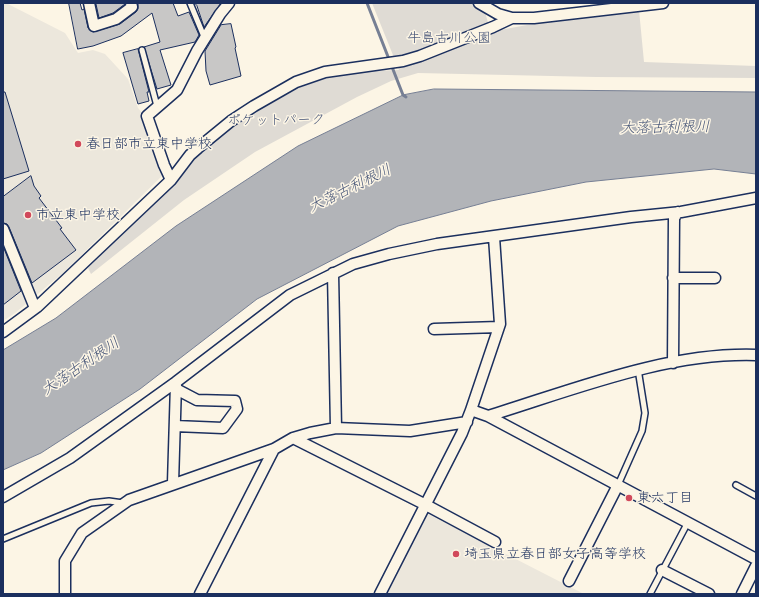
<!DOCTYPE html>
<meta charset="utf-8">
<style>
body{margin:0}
#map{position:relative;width:759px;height:597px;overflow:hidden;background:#fcf5e5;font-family:"Balsamiq Sans",sans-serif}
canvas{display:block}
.frame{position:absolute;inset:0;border:4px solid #1b2f5e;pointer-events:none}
</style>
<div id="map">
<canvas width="759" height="597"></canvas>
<div class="frame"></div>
</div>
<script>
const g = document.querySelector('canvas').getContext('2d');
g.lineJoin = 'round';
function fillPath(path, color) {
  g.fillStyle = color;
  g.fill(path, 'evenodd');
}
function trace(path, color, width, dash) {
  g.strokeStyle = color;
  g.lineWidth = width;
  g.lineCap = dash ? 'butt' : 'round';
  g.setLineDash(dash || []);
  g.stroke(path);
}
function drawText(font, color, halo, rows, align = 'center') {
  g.font = font + ' "Balsamiq Sans","Klee One",sans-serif';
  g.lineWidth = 3;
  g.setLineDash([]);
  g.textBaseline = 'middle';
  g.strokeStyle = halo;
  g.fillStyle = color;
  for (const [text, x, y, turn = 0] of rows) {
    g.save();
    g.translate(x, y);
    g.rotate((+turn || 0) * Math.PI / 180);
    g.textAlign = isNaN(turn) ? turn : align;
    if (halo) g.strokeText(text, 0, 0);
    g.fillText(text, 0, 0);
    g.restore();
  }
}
fillPath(new Path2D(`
 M3 3H6L65 33 78 53 93 50 105 54 128 79 138 108 143 114 164 174 64 272 15 313 3 321Z
 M428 514 584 594H386Z`), '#ece7dc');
fillPath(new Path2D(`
 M372 3H471L485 12 491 33 500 30 538 23 639 10 644 62 756 66V78L596 77 418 73 391 81 357 97 255 152 184 200 91 274 88 268 177 179 198 155 228 129 262 108 301 87 330 77 372 71 399 70Z`), '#dfdbd4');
const water = new Path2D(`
 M434 89 756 92V174L714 169 586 182 491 201 398 226 257 299 140 389 41 453 3 470V350L56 318 176 226 298 146 403 95Z`);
fillPath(water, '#b2b4b8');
trace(water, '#767f94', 1);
trace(new Path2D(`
 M367 3 403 95 406 97`), '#767f94', 3);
const building = new Path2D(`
 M69 3H80L82 10 84 9 88 28 93 32 120 24 136 12 138 9V3H173L178 16 189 12 199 35 195 42 160 50 171 85 157 89 144 47 160 42 152 13 121 36 93 46 78 49Z
 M98 3H125V4L113 13 99 18 96 4Z
 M195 3H221L204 27 197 6Z
 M231 24 236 47 235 48 241 76 210 85 206 71 205 51 221 25Z
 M138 49 149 92H147L149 101 138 104 123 53Z
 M3 92H5L29 171 3 179Z
 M31 176 34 186 41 196 39 198 62 228 60 229 76 250 32 283 9 227 7 224 3 223V197Z
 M3 246 21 291 3 305Z`);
fillPath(building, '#c8c7c6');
trace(building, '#1b2f5e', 1);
const service = new Path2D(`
 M190 3 205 39
 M142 50 157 106
 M618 485 642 431 645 413 638 369
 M736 485 756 496
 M3 539 91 503 109 501 123 503
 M650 594 687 524`);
const minor = new Path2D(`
 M89 3 94 26 116 19 132 7 131 3
 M479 3 498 14 512 18H534L663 3
 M171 180 164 165 147 116 177 90 197 51 220 14 229 3
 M3 229 35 308
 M333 273 336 428
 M673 278H715
 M434 329 499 327
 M3 332 37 307 171 180 190 155 198 148 231 121 254 106 296 82 325 72 403 61 420 56 493 27 512 18
 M673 363 674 218 678 212
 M471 410 488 416 756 559
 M488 416C573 390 666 352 756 355
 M175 426 223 428 237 409 235 401 197 400 176 389
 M293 438 426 505 495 542
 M173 483 176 384
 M3 497 70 458 176 382 290 295 353 264 389 254 437 244 631 217 681 212 756 198
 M662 570 709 594
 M569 581 618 485
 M65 594V561L82 533 129 500 274 449 293 438 310 433 336 428 410 431 467 422
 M200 594 274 449
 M380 594 462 433 471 410 500 324 494 237
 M742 594 756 566`);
trace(service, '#1b2f5e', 8);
trace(minor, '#1b2f5e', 13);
trace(service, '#fcf5e5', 5);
trace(minor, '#fcf5e5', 10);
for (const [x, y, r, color] of [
 [78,144,4,"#d1495b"],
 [28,215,4,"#d1495b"],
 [629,498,4,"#d1495b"],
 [456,554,4,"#d1495b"]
]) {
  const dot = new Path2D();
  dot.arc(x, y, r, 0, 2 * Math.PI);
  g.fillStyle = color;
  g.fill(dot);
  trace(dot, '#fcf5e5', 1.5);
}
drawText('14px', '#425176', '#fcf5e5', [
 ["牛島古川公園",449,38],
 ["ポケットパーク",276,120]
]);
drawText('14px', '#1b2f5e', '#fcf5e5', [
 ["春日部市立東中学校",86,144],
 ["市立東中学校",36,215],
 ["東六丁目",637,498],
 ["埼玉県立春日部女子高等学校",464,554]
], 'left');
drawText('italic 15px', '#485779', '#fcf5e5', [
 ["大落古利根川",665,128,-1],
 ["大落古利根川",350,189,-26],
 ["大落古利根川",81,367,-34]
]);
</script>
